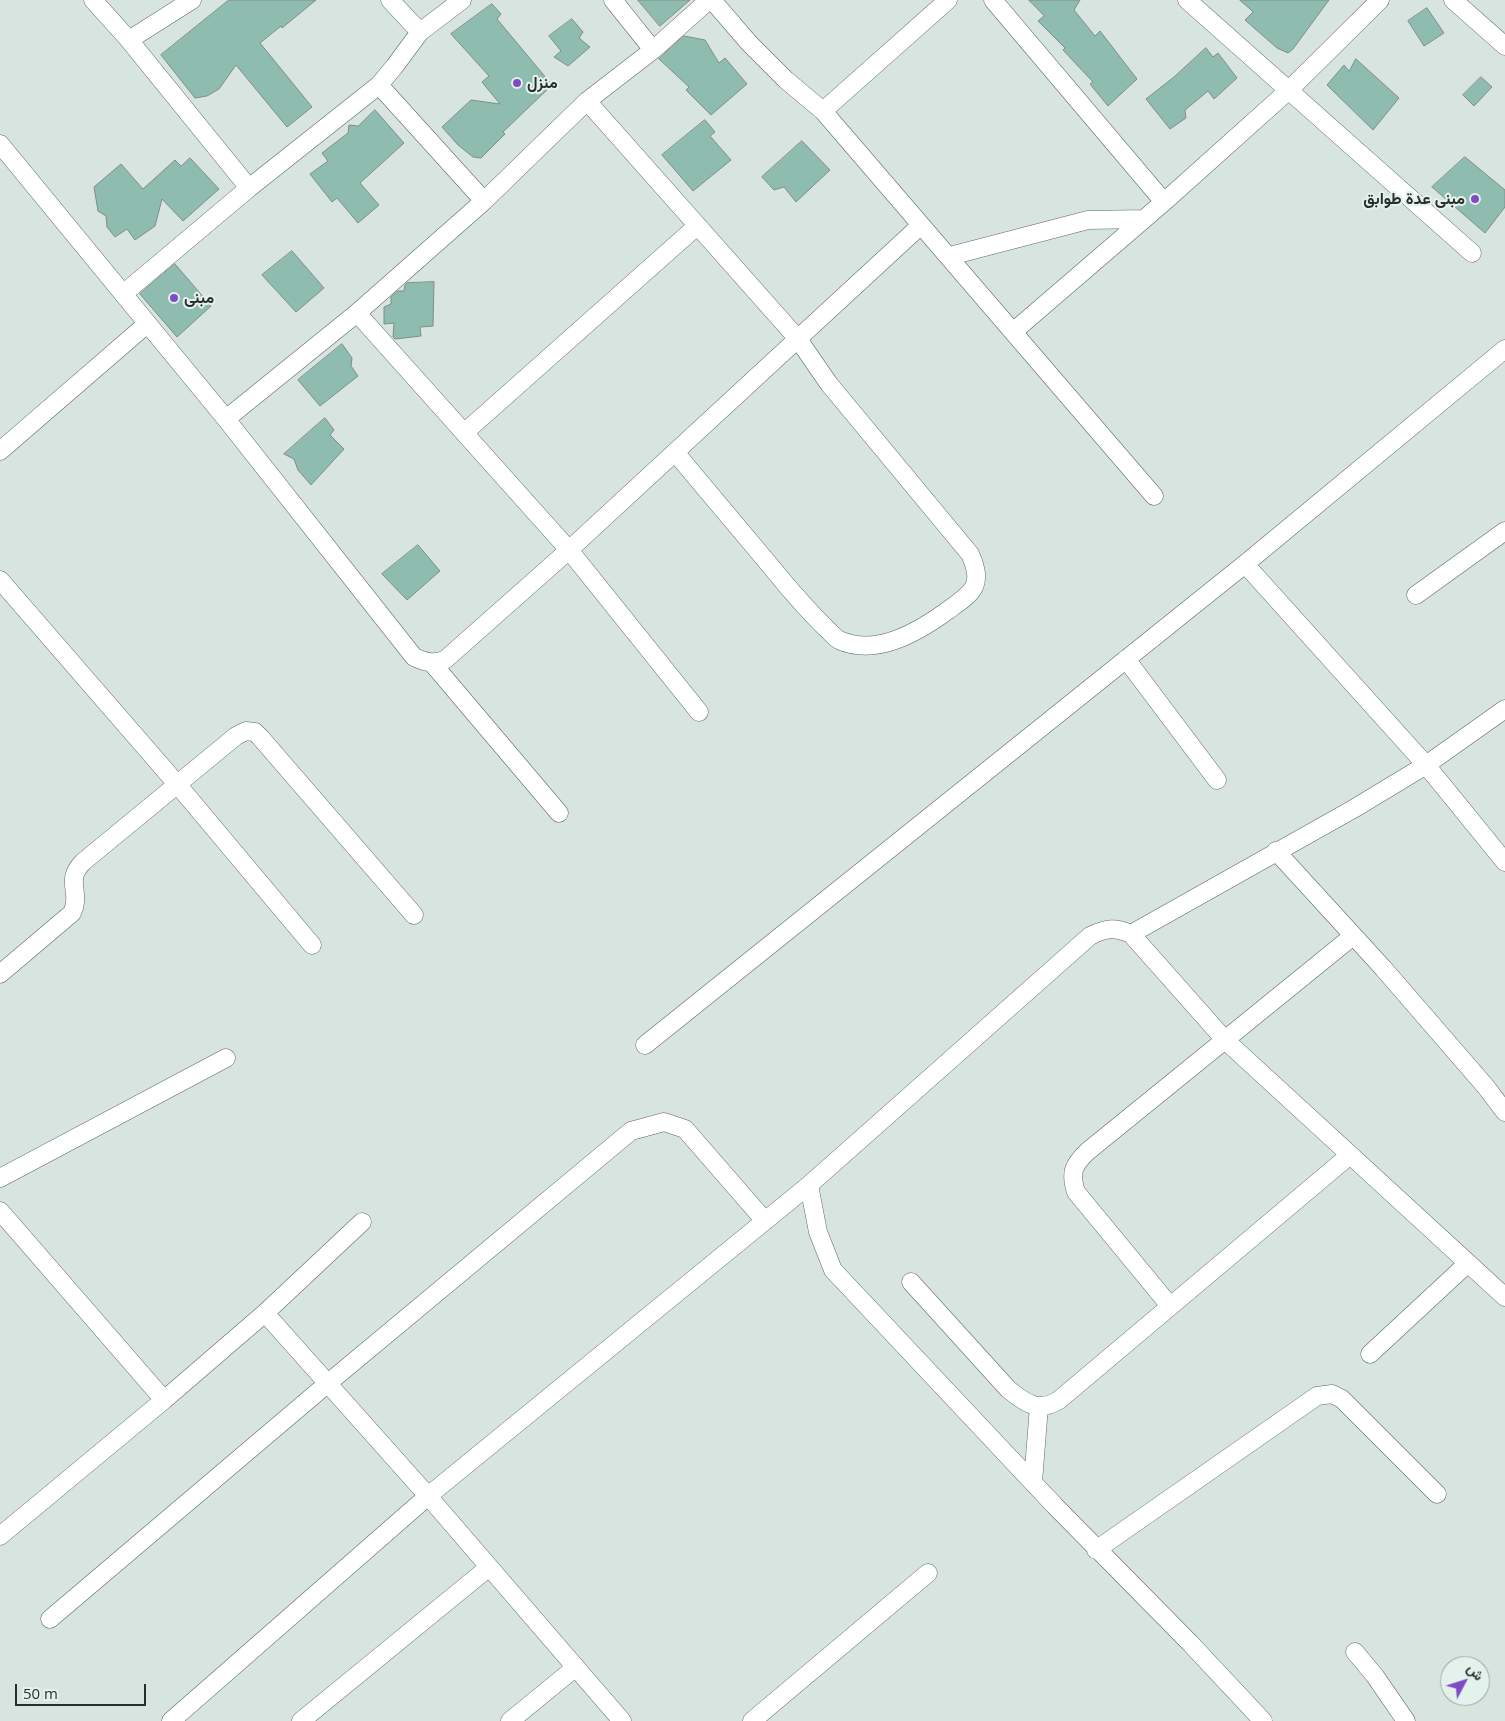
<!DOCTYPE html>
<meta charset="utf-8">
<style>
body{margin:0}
#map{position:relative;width:1505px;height:1721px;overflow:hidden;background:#d7e4e0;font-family:"Open Sans",Vazirmatn,sans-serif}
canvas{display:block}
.north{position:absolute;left:1440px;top:1656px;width:50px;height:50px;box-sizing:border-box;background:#e4f2ee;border:1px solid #99a4a0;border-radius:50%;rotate:50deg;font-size:14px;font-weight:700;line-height:20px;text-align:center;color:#292e2c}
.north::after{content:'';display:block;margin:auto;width:18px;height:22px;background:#804cc3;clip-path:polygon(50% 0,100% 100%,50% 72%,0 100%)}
.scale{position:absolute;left:15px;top:1684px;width:131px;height:22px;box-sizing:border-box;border:2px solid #292e2c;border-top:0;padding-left:6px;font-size:15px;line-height:18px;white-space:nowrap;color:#292e2c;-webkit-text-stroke:4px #e4f2ee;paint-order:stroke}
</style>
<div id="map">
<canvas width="1505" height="1721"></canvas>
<div class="north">ش</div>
<div class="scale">50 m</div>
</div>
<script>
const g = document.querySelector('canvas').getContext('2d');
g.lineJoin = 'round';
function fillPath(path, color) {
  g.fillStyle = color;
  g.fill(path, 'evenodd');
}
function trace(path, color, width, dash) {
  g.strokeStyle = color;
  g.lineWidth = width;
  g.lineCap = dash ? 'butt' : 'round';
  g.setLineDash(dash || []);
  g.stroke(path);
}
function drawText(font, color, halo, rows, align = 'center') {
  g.font = font + ' "Open Sans",Vazirmatn,sans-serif';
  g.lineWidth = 4;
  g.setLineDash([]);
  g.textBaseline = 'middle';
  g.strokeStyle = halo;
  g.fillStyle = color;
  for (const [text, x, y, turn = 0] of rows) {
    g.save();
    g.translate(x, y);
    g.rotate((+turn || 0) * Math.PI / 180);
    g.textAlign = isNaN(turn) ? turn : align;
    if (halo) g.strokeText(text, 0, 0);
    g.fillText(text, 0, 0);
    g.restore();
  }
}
const building = new Path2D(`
 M229 0H316L282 28 281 26 260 43 312 107 287 127 236 65 219 89 207 96 195 98 161 55Z
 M638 0H690L660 26Z
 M1029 0H1080L1074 10 1095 36 1100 31 1137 79 1108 106 1090 84 1093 82 1063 50 1065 48 1038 21 1044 16Z
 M1240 0H1329L1293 49 1288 53 1277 48 1245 20 1253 12Z
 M492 4 501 14 497 19 552 85 503 132 505 134 481 158 473 157 458 145 442 127 471 100 500 104 482 82 489 76 451 34Z
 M1427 8 1444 33 1424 46 1408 21Z
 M572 19 583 32 579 38 590 47 568 66 554 57 561 51 549 36Z
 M684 36 705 40 719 63 725 58 747 84 711 115 686 90 689 87 659 59Z
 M1206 48 1213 57 1218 53 1237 78 1214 99 1208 91 1185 110 1186 118 1170 129 1146 99 1174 77Z
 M1356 59 1399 98 1373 130 1327 85 1344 65 1349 71Z
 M1481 77 1492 87 1474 106 1463 95Z
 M375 110 404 143 360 183 379 205 358 223 337 198 332 202 310 174 328 161 322 153 348 133 349 125 358 126Z
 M705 120 715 132 710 136 731 160 693 191 662 155Z
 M802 141 830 170 796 202 784 187 774 190 762 177Z
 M1465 157 1505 190V207L1485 233 1432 187Z
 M190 158 219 189 183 221 162 199 155 226 135 240 127 229 115 237 107 227 106 216 98 211 94 187 121 164 143 189 175 160 181 166Z
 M292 251 324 288 296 312 262 275Z
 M175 264 211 306 177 337 140 294Z
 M434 282 433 326 420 327 421 336 395 339 393 337 394 323 384 324V307L391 304V297L398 291H404L405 285 407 283Z
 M342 344 352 358 351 366 358 376 320 406 298 380Z
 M325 418 334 430 330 435 344 449 311 485 298 470 294 459 284 454Z
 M418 545 440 571 407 600 382 574Z`);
fillPath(building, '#8ebdb0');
trace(building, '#808c88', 1);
const street = new Path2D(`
 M93 0 129 40 249 188
 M390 0 420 32
 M613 0 653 50
 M712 0 749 43 786 80 823 111 1154 496
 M993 0 1164 202
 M1187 0 1472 253
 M1453 0 1505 46
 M129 40 192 0
 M379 85 484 201
 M587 101 798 339 829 384 970 554C985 586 972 593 947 611 918 632 876 657 839 640 835 638 831 633 828 630 813 616 800 601 787 586 750 541 712 497 675 452
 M823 111 948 0
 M0 144 226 419 414 657C425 662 435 665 446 659L569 550 920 226
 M950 256 1088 220 1144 219
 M123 294 249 188 379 85 394 67 420 32 462 0
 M357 313 569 550 699 712
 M1014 331 1164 202 1289 90 1380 0
 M226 419 357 313 484 201 587 101 653 50 709 0
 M464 433 697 226
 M0 451 147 324
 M1245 564 1426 765 1505 862
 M0 580 177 784 312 945
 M1416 595 1505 531
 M1126 659 1217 780
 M432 663 559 813
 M1276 851 1383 968 1486 1087 1505 1112
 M1131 934 1355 808 1426 765 1505 709
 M0 974 72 913C82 892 64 881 83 862L236 736 246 731 255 732 260 737 414 915
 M645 1045 1245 564 1505 349
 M0 1178 226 1058
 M809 1185 818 1232 833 1270 1055 1506 1190 1643 1263 1721
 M0 1211 164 1400 265 1313 362 1222
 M911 1282 1008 1389C1025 1403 1038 1413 1059 1400L1350 1155
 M1170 1306 1076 1192C1070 1173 1073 1165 1088 1151L1353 936
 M265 1313 428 1496 622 1721
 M1370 1354 1468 1263
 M1033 1482 1039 1406
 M0 1536 164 1400
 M1096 1550 1317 1396 1332 1394 1342 1399 1437 1494
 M50 1619 327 1384 631 1131 664 1122 685 1129 765 1221
 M1355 1652 1375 1676 1406 1721
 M171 1721 428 1496 809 1185 1090 936C1106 928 1114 927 1131 934L1225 1040 1505 1297
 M301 1721 488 1568
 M510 1721 576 1667
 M752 1721 928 1573`);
trace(street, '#5c6865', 19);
trace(street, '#fff', 18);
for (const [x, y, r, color] of [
 [517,83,5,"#804cc3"],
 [1475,199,5,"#804cc3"],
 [174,298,5,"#804cc3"]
]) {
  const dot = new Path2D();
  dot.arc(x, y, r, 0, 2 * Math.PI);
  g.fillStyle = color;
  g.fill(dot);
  trace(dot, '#e4f2ee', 2);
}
drawText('bold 16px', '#292e2c', '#e4f2ee', [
 ["منزل",527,83],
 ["مبنى عدة طوابق",1465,199,"right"],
 ["مبنى",184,298]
], 'left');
</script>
